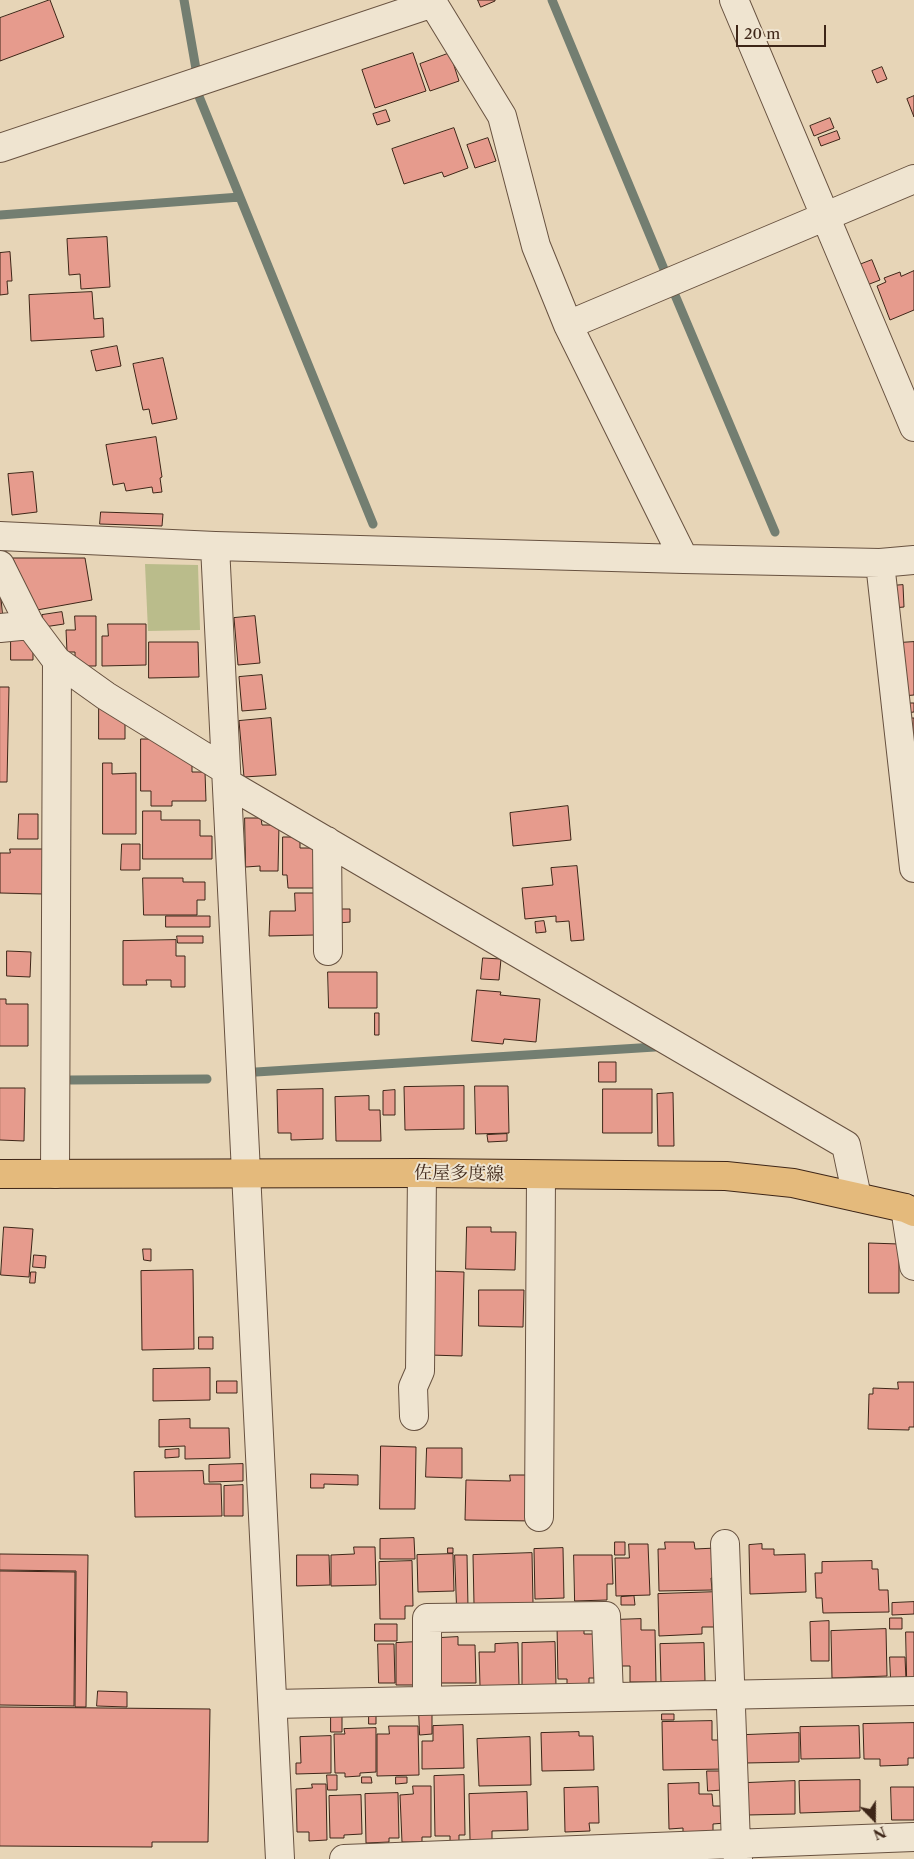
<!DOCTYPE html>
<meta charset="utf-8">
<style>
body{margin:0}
#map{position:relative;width:914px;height:1859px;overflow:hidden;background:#e7d5b7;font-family:"Libre Caslon Text",serif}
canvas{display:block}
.north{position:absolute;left:849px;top:1794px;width:50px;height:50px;-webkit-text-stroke:4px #efe4d0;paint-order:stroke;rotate:158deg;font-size:14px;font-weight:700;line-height:20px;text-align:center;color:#3e2618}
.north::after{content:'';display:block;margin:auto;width:18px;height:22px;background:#3e2618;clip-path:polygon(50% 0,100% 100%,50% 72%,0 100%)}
.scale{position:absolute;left:736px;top:25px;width:90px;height:22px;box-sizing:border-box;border:2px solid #3e2618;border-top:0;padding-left:6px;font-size:15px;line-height:18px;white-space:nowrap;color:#3e2618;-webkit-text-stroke:4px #efe4d0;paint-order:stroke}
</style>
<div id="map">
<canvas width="914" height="1859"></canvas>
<div class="north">N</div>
<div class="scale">20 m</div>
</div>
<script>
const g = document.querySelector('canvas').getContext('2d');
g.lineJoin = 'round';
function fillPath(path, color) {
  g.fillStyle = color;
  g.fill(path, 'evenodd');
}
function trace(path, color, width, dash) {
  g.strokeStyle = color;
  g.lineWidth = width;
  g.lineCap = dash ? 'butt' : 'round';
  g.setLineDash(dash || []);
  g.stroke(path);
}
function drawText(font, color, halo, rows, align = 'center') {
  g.font = font + ' "Libre Caslon Text","Noto Serif JP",serif';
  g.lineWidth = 4;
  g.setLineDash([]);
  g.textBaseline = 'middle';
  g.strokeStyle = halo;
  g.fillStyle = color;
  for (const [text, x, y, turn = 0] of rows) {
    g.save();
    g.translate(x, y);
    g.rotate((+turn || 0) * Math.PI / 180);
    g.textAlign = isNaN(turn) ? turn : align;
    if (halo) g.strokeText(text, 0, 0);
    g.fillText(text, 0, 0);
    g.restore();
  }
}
fillPath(new Path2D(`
 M145 564 198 565 200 630 148 631Z`), '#babc8b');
trace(new Path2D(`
 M184 0 196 69
 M552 0 666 274
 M198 94 373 524
 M0 215 240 197
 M672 288 775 532
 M256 1072 655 1047
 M71 1080 207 1079`), '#737e71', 9);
const building = new Path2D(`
 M50 0 64 37 0 61V18Z
 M478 0H495V1L481 7Z
 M413 53 426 91 375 108 362 70Z
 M450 53 459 81 430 91 420 64Z
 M882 67 887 79 877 83 872 71Z
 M914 96V117L907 99Z
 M386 110 390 121 377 125 373 114Z
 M830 118 834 128 814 136 810 126Z
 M454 128 468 168 444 177 442 172 404 184 392 149Z
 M837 131 840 139 821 146 818 138Z
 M488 138 496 161 475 168 467 145Z
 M107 237 110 287 81 289 80 274 69 275 67 239Z
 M10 252 12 281H7L8 294 0 295V253Z
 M872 260 880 280 867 285 859 265Z
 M914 271V310L890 320 877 286 886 282 884 278 900 272 901 276Z
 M92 292 94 319 103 318 104 337 31 341 29 295Z
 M117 346 121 366 96 371 91 351Z
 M163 358 177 419 152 424 149 409 143 410 133 364Z
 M156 437 162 477 160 478 162 492 153 493 152 487 126 491 124 483 113 485 106 445Z
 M33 472 37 512 12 515 8 474Z
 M101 512 163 514 162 526 100 524Z
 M13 558H85L92 600 37 610Z
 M903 585 904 607 893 608 891 586Z
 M0 589 3 619H0Z
 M62 612 64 624 44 627 42 615Z
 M75 616H96V666H75V652H67L66 630H75Z
 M255 616 260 663 238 665 234 618Z
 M108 624H146V665L102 666V636H108Z
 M11 638H25L33 647V660H11Z
 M149 642H198L199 677 149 678Z
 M914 642V695L902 696 898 643Z
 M262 675 266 709 242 711 239 677Z
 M0 687H9L7 782H0Z
 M904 703H914V712L905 713Z
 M99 704 125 718V739H99Z
 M271 718 276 775 244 777 239 721Z
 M908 718H914V753Z
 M141 739H162L192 759V772H205L206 801H172V806H151V791H141Z
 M103 763H112V774L136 773V834H103Z
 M568 806 571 840 513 846 510 813Z
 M143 811H161V820H200V836H212V859H143Z
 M19 814H38V839H18Z
 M245 818H261L262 825H279L278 871H260V866L246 867Z
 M283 837H300V848H318V888H288L287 875H283Z
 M122 844H140V870H121Z
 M10 849H44L43 894 0 893V853H10Z
 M577 866 584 940 571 941 569 921 556 922V916L525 919 522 888 553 885 551 868Z
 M143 878H183V882H205V900H197V915H144Z
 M295 893H315V935L269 936 270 911H295Z
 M337 909H350V922L338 923Z
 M166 916H210V927H166Z
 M544 921 546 932 536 933 535 922Z
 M177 936H203V943H178Z
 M176 940V956H185V987H171V980H146L147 985H123V941Z
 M7 951 31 952 30 977 7 976Z
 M483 958 501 959 499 980 481 979Z
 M328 972H377V1008H329Z
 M477 990 501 992 500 995 540 999 536 1042 504 1039 503 1044 472 1041Z
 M0 999H6V1004H28V1046H0Z
 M375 1013H379V1035H375Z
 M599 1062H616V1082H599Z
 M464 1086V1129L405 1130 404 1087Z
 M475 1086H508L509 1133 476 1134Z
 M0 1088H25L24 1141 0 1140Z
 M323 1089V1139L291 1140V1133H278L277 1090Z
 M603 1089H652V1133H603Z
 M395 1090V1115H383V1091Z
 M673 1093 674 1146H658L657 1094Z
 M369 1096V1110H380L381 1141H336L335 1097Z
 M507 1134V1141L488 1142 487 1135Z
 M4 1227 33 1229 29 1277 1 1275Z
 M467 1227H491V1232H516L515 1270 466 1269Z
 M869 1243 899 1244V1293H869Z
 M143 1249H151V1261L144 1260Z
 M34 1255 46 1256 45 1268 33 1267Z
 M193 1270 194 1349 142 1350 141 1271Z
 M431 1271 464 1272 462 1356 430 1355Z
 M31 1272H36L35 1283H30Z
 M479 1290H524L523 1327 479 1326Z
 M199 1337H213V1349H199Z
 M210 1368V1400L153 1401V1369Z
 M217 1381H237V1393H217Z
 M898 1382H914V1427H909V1430L868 1429 869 1394H873V1388L898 1389Z
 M190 1419V1428H229L230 1458 185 1459V1446L159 1447V1420Z
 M381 1446 416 1447 415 1509H380Z
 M427 1448H462V1478L426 1477Z
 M179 1449V1457L165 1458V1450Z
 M243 1464V1481L209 1482V1465Z
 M203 1471 204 1484H221L222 1516 135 1517 134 1472Z
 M311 1474 358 1475V1485L324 1484V1488H311Z
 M510 1475H534L533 1521 465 1520 466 1480 510 1481Z
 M243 1485V1516H224V1486Z
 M414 1538 415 1559H380V1539Z
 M615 1542H625V1555H615Z
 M665 1542H694L695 1549 716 1548 722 1578H711L712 1590 659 1591 658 1549H665Z
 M629 1544H648L650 1595 616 1596 615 1558H629Z
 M762 1544V1549H774V1555L805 1554 806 1592 750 1594 749 1545Z
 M354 1547H375L376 1585 331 1586V1555L354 1554Z
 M448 1548H453V1553H448Z
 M563 1548 564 1598 535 1599 534 1549Z
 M532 1553 533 1603 474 1604 473 1555Z
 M0 1554 88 1555 86 1707H75L76 1571 0 1570Z
 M453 1554 454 1591 418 1592 417 1555Z
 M297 1555H329L330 1585 297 1586Z
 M455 1555H467L468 1608H457Z
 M574 1555H612L613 1584H607V1600L575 1601Z
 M412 1561 413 1606H405V1619H380L379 1562Z
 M872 1561V1569H878L879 1590H888L889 1612 823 1613 822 1598H816L815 1573H822V1562Z
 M0 1571 75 1572 74 1706 0 1705Z
 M718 1592 720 1627H702V1634L659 1636 658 1594Z
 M634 1596 635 1605H621V1597Z
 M914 1602V1614L892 1615V1603Z
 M890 1618H902V1629H890Z
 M641 1619V1630H655L656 1682H630V1666H613L612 1620Z
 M829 1621V1661H811L810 1622Z
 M375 1624H397V1641H375Z
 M584 1624V1634H597L598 1678H589V1685H567V1679H558L557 1625Z
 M886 1629 887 1676 832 1678 831 1631Z
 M906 1632H914V1678H907Z
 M458 1637V1645H475L476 1683H441L439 1638Z
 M417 1642V1685H396V1643Z
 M555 1642 556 1687 522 1688V1643Z
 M518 1643 519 1685 480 1686 479 1652H495V1644Z
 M704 1643 705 1681 661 1683 660 1644Z
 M378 1644H394L395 1683H379Z
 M890 1657H905L906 1680H891Z
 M98 1691 127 1692V1707L97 1706Z
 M0 1707 210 1709 208 1842H152V1847L0 1846Z
 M419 1711H432V1734L420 1735Z
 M331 1712H342V1732H331Z
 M662 1714H674V1720H662Z
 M369 1715H376V1724H369Z
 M712 1721V1740H726V1769L663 1770 662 1722Z
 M914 1723V1758H908V1765L880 1766V1759H864L863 1724Z
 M463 1725 464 1768 422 1769V1741H433V1726Z
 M389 1726H418L419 1775 377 1776V1734H389Z
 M859 1726 860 1758 801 1759 800 1727Z
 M376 1728V1772L360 1773V1776L345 1777V1773H335L334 1734H345L344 1729Z
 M579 1732V1736H593L594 1770 542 1771 541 1733Z
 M799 1733V1762L745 1763V1735Z
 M331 1736V1773L296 1774V1763H301L300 1737Z
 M530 1737 531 1785 479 1786 477 1739Z
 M707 1771H722V1790L708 1791Z
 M327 1775H337V1790H328Z
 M464 1775 465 1835H459V1841H450V1836H435L434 1776Z
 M362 1777H371L372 1783H362Z
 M396 1777H407V1783L396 1784Z
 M860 1780V1811L800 1813 799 1781Z
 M795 1781V1814L747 1815 746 1783Z
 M699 1783V1794H712L713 1806H724L725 1823 713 1824V1831L683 1832V1828L669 1829 668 1784Z
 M312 1784H326L327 1840 309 1841V1832H297L296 1789 312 1788Z
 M413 1786H431V1837H422V1842H402L400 1795 413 1794Z
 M598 1787 599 1823H589L590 1831 565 1832 564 1788Z
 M891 1787H914V1820H892Z
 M527 1792 528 1830 492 1831V1840H470L469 1794Z
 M398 1793 399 1838H389V1842L366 1843 365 1794Z
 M361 1795 362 1834 344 1835V1838H330L329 1796Z`);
fillPath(building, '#e69b8d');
trace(building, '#3e2618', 1);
const minor = new Path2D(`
 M431 0 502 116 536 246 568 325 684 559
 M734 0 914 427
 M0 148 433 3
 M568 325 914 179
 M0 536 215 546 684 559 880 563 914 560
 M215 546 280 1859
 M880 563 914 868
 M0 565 30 625 0 628
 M30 625 57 661 106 696 226 770
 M227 783 846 1145 857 1197
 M327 841 328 951
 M55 1174 57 661
 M905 1208 914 1266
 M414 1416 413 1387 420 1371 422 1173
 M539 1517 541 1175
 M725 1544 736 1844 738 1859
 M427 1701V1618L606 1616 609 1697
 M273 1704 914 1691
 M344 1859 914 1837`);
const major = new Path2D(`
 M0 1174 422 1173 726 1176 793 1183 905 1208 914 1212`);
trace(minor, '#685240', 30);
trace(major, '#3e2618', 30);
trace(minor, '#efe4d0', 28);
trace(major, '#e4ba7c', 28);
drawText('18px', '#3e2618', '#efe4d0', [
 ["佐屋多度線",459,1174,1]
]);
</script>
